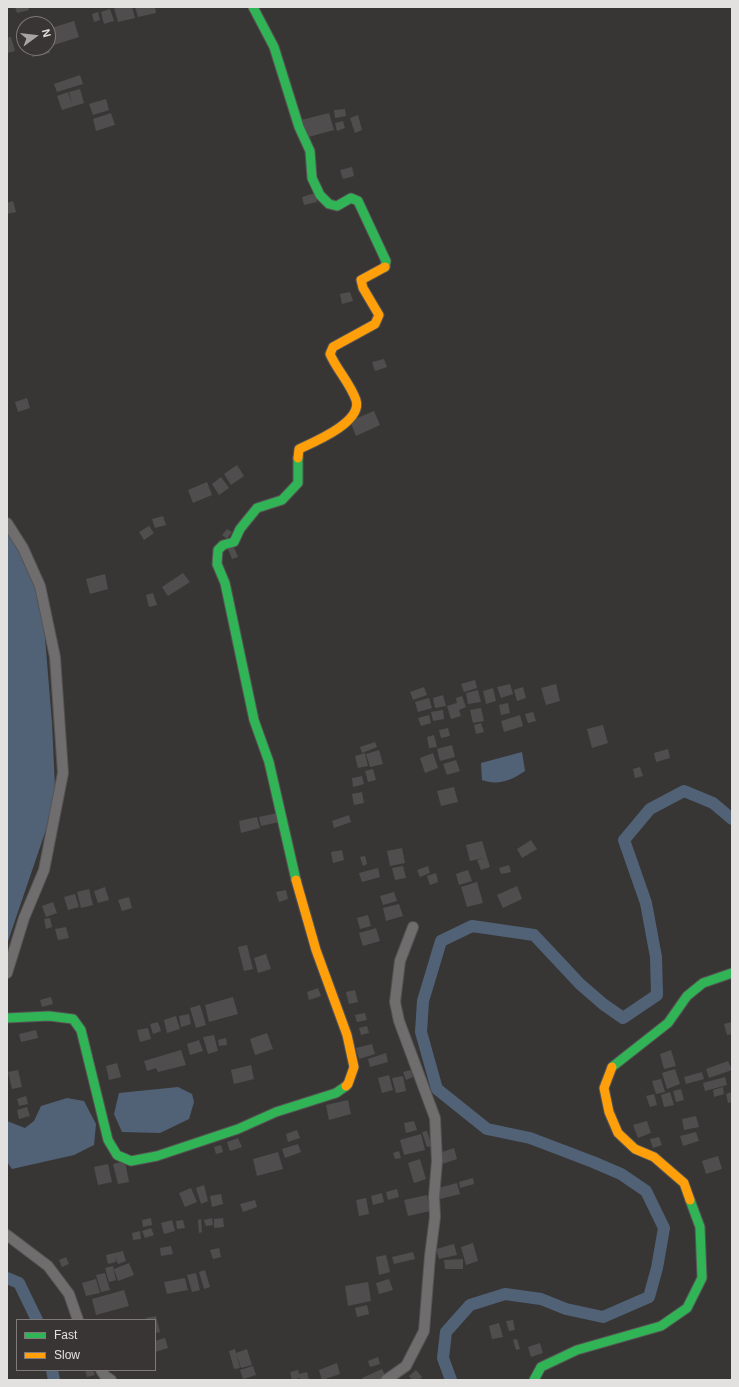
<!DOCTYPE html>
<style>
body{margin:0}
#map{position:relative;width:739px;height:1387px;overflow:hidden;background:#383635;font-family:Arial,sans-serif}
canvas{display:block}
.frame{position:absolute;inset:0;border:8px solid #e3e1e0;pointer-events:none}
.legend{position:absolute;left:16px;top:1319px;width:140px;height:52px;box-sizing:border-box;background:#393534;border:1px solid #7d7a79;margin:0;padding:5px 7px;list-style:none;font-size:12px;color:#e3e1e0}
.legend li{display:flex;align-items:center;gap:8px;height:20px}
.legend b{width:20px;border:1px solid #7d7a79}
.north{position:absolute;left:16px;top:16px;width:40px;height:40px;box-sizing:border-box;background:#393534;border:1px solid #7d7a79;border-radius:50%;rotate:75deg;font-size:11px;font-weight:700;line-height:16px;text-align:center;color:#e3e1e0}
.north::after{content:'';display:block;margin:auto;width:14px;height:18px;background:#a7a5a4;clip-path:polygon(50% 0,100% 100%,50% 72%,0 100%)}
</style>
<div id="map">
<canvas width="739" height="1387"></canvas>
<div class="frame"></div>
<ul class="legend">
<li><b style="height:5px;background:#30b455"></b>Fast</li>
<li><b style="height:5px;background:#ff9f0a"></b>Slow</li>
</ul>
<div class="north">N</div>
</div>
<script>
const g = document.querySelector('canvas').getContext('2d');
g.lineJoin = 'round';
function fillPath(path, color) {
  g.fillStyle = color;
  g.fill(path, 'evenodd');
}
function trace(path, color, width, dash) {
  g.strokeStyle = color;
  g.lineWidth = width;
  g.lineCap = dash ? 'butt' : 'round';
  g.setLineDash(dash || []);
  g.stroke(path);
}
fillPath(new Path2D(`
 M7 532 22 554 36 588 44 626 52 723 55 788 51 815 7 944Z
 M522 752 525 771C512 780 498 786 482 780L481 763Z
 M178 1087 192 1094 194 1102 189 1119 160 1133 122 1132 114 1114 119 1093Z
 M67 1098 84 1101 96 1124 94 1145 74 1155 12 1169 7 1162V1121L25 1128 34 1121 41 1106Z`), '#516277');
trace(new Path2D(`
 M7 1278 19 1283 37 1320
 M52 1370 54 1380
 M451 1380 443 1358 446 1332 470 1305 505 1294 541 1299 566 1309 603 1317 649 1297 657 1268 664 1228 646 1191 621 1174 593 1162 530 1138 487 1129 437 1089 421 1032 423 1001 441 941 472 926 534 935 580 984 603 1004 623 1018 657 995 656 957 646 903 624 840 650 809 684 791 713 803 732 819`), '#516277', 12);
fillPath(new Path2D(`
 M15 7H28L29 10 17 13Z
 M118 7H132L135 18 118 22 114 8Z
 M135 7H155L156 13 138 17Z
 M110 9 114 21 104 24 101 12Z
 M98 12 100 20 94 22 92 14Z
 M74 21 79 37 51 46 48 29Z
 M11 37 15 51 7 53V38Z
 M30 48H49L50 53 32 57Z
 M80 75 83 84 57 92 54 84Z
 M80 89 84 103 62 110 57 96 68 92 72 104 69 92Z
 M106 99 109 110 93 115 89 104Z
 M345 109 346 116 335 118 334 110Z
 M111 113 115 125 96 131 93 119Z
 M329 113 334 130 305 138 301 120Z
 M358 115 362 130 355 133 350 118Z
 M343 121 345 128 337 131 335 123Z
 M352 167 354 176 343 179 340 170Z
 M315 193 317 202 304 205 302 197Z
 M13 201 16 212 7 214V203Z
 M350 292 353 301 342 304 340 294Z
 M384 359 387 367 375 371 372 362Z
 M27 398 30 408 18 412 15 402Z
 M374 411 380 425 356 436 350 421Z
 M237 465 244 476 231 485 224 474Z
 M221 477 229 488 219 495 212 484Z
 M207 482 212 495 193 503 188 490Z
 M163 516 166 525 155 528 152 519Z
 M149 526 154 533 144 540 139 532Z
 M227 529 232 532 227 539 222 535Z
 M233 545 238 557 232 559 227 547Z
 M183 573 190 582 168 596 162 587Z
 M105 574 108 589 90 594 86 579Z
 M153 593 157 605 149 607 146 595Z
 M475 680 477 688 464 692 461 684Z
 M510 684 513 694 501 698 497 687Z
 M556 684 560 701 546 705 541 688Z
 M424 687 427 695 413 700 410 692Z
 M523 687 526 698 517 701 514 690Z
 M493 688 496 701 486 704 483 691Z
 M478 690 481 702 468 704 466 693Z
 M443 695 446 706 435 708 433 698Z
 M462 696 466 707 459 710 461 716 451 719 447 706 457 703 456 698Z
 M429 698 432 708 418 712 415 702Z
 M508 703 510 713 501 715 499 705Z
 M481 708 484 721 473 723 470 710Z
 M443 710 444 719 433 721 431 712Z
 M533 712 536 721 528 723 525 714Z
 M429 715 431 723 421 726 418 718Z
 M520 715 523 726 504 732 501 721Z
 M481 723 484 732 476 734 474 725Z
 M603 725 608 743 592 748 587 729Z
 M448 728 450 736 441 738 439 730Z
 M434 735 437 747 429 748 427 737Z
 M375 742 377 747 362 753 360 747Z
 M452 745 455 757 440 761 437 749Z
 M668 749 670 758 656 762 654 753Z
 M379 750 383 764 370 767 366 754Z
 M365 753 368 766 358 768 355 756Z
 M433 753 438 768 425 773 420 758Z
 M456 760 460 771 447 775 443 764Z
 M640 767 643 776 635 778 633 769Z
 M373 769 376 780 368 782 365 771Z
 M362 776 364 784 353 787 352 778Z
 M454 787 458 802 441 806 437 791Z
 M362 792 364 803 354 805 352 794Z
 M277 813 279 822 261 826 259 817Z
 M349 815 351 822 334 828 332 821Z
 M257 817 260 828 241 833 239 821Z
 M531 840 537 849 522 858 517 849Z
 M482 841 490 867 481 870 477 860 483 858 470 861 466 845Z
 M402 848 405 863 390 866 387 851Z
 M342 850 344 860 333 863 331 852Z
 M365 856 367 864 363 866 360 857Z
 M509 865 511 872 501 874 499 868Z
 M403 866 406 878 395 880 392 868Z
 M428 866 430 873 420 877 417 870Z
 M378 868 380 877 362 882 359 873Z
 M468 870 472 881 459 885 456 874Z
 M436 873 438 882 430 885 427 876Z
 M477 882 483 903 467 907 461 887Z
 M517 886 522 899 503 908 497 895Z
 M105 887 109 900 98 903 94 891Z
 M89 889 93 905 81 908 77 892Z
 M286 890 288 899 279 902 276 892Z
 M394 892 397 901 383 905 380 896Z
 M75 894 79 907 68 910 64 897Z
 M129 897 132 908 122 911 118 900Z
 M53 902 57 913 46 917 42 906Z
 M399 904 403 916 386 921 383 908Z
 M368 915 371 926 360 929 357 918Z
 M50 918 52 927 46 929 44 919Z
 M66 927 69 938 58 940 55 929Z
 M376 928 380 941 363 946 359 933Z
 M247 945 253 969 244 971 238 947Z
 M266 954 271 969 258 973 254 958Z
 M318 988 321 996 309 1000 307 992Z
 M355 990 358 1002 349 1004 346 992Z
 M51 997 53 1004 42 1007 40 1000Z
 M233 997 238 1014 209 1022 205 1005Z
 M200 1005 206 1025 196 1028 190 1008Z
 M365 1013 367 1020 357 1022 355 1015Z
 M189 1014 191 1024 181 1027 179 1016Z
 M176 1016 180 1029 167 1033 164 1020Z
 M158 1022 161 1031 153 1034 150 1024Z
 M732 1022V1034L727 1035 724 1024Z
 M367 1026 369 1033 361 1035 359 1028Z
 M148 1028 151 1039 140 1042 137 1030Z
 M36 1030 38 1038 21 1042 19 1034Z
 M267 1033 273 1049 255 1055 250 1039Z
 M214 1035 218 1051 208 1054 203 1037Z
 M226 1038 227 1045 219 1046 218 1040Z
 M199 1040 203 1051 190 1055 187 1044Z
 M372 1044 375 1054 359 1059 356 1048Z
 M181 1050 186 1065 158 1072 156 1068 147 1071 144 1061Z
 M671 1050 676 1066 664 1069 660 1054Z
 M386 1053 388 1062 370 1067 368 1059Z
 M728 1061 732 1070 709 1078 706 1069Z
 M117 1063 121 1077 109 1080 106 1066Z
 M251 1065 254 1079 234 1084 231 1070Z
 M675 1069 680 1084 667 1089 662 1073Z
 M18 1070 22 1087 12 1089 8 1072Z
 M411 1070 413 1077 406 1080 403 1072Z
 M702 1072 704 1079 686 1084 684 1077Z
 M389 1075 393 1090 382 1093 378 1078Z
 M403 1076 406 1091 396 1093 392 1078Z
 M725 1077 727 1085 705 1091 703 1083Z
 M661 1079 665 1092 656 1094 652 1081Z
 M723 1087 724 1094 714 1097 713 1090Z
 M681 1089 684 1100 676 1102 673 1091Z
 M670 1092 674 1105 664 1107 661 1095Z
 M732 1092V1102L728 1103 726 1094Z
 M654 1094 657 1105 650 1107 646 1096Z
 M26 1096 28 1104 19 1106 17 1099Z
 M348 1100 351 1114 329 1120 326 1105Z
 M27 1107 30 1116 19 1119 17 1110Z
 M696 1116 699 1127 684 1130 682 1119Z
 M414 1121 417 1130 406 1133 404 1123Z
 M647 1121 651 1133 638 1138 633 1125Z
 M297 1130 300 1138 288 1142 286 1134Z
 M427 1131 432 1146 427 1147 422 1132Z
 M696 1132 699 1141 683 1146 680 1136Z
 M421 1134 425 1150 404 1155 400 1140Z
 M659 1137 662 1145 653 1148 650 1139Z
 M238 1138 242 1147 230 1151 227 1142Z
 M298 1144 301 1152 285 1158 282 1149Z
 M221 1145 223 1152 216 1154 214 1147Z
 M454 1148 457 1159 442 1164 439 1153Z
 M399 1151 401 1158 395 1159 393 1153Z
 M278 1152 283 1169 257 1176 253 1159Z
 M718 1156 722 1169 706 1174 702 1161Z
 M420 1159 426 1179 414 1183 408 1163Z
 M125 1161 129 1182 118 1184 113 1164Z
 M108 1164 112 1182 98 1185 94 1167Z
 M473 1178 474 1184 460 1188 459 1182Z
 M457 1183 460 1194 440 1199 438 1188Z
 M204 1185 208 1201 201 1204 196 1188Z
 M191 1188 197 1202 185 1207 179 1193Z
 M397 1189 399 1197 388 1200 386 1192Z
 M382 1193 384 1202 373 1205 371 1196Z
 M221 1194 223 1204 212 1207 210 1196Z
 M427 1195 430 1211 408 1216 404 1200Z
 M366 1198 369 1214 359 1216 356 1200Z
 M255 1200 257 1207 243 1212 240 1204Z
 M151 1218 152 1225 143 1227 142 1220Z
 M212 1218 213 1225 206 1226 204 1220Z
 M223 1218 224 1227 214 1228V1219Z
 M201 1219 202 1232 199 1233 198 1220Z
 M172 1220 175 1231 164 1234 161 1223Z
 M183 1220 185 1228 177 1229 176 1221Z
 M151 1228 154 1235 145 1238 142 1231Z
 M140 1231 141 1239 133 1240 132 1233Z
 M473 1243 478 1261 466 1265 461 1247Z
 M454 1244 457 1255 439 1259 436 1249Z
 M171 1246 173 1254 161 1256 160 1248Z
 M219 1248 221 1257 213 1259 210 1250Z
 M123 1251 126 1261 118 1264 115 1257 116 1262 108 1264 106 1255Z
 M413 1252 415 1259 394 1264 392 1257Z
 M386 1255 390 1272 379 1275 376 1257Z
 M66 1257 69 1264 62 1267 59 1260Z
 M463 1259V1269H445L444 1260Z
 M129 1263 134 1275 118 1281 114 1269Z
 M113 1266 116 1280 109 1282 105 1268Z
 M205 1270 210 1287 204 1289 199 1272Z
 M105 1273 110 1290 101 1292 96 1275Z
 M196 1273 200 1290 192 1292 187 1275Z
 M185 1278 188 1290 167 1294 164 1282Z
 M96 1279 100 1293 86 1296 82 1283Z
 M389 1279 393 1290 379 1294 376 1283Z
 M368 1282 371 1301 348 1306 345 1286Z
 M124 1290 129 1306 96 1315 92 1299Z
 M367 1305 369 1314 357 1317 355 1308Z
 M156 1316 160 1332 155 1333V1320H146V1318Z
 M513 1320 515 1330 509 1331 506 1321Z
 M499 1323 503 1337 492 1339 489 1326Z
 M165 1338 168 1348 155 1352V1341Z
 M517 1339 520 1349 516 1350 513 1340Z
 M540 1343 543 1353 531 1357 528 1347Z
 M235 1349 240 1368 234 1369 229 1351Z
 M247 1349 252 1365 241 1368 236 1353Z
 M378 1357 380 1364 370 1367 368 1361Z
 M337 1363 340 1374 322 1380 319 1370Z
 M253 1366 256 1375 243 1379 240 1370Z
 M382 1369 386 1377 380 1380H363L362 1378Z
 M85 1370H93L95 1375 87 1377Z
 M298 1370 299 1374 307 1372 309 1380H301L300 1378 292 1380 290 1372Z
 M416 1370 422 1377 419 1380H412L409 1376Z`), '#4f4d4e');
const street = new Path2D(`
 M7 523 23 548 40 586 55 657 63 773 44 870 24 918 7 973
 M7 1235 48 1266 69 1294 78 1320
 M101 1370 105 1376 111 1380
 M386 1380 406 1366 424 1331 430 1256 435 1217 434 1197 437 1161 435 1118 399 1021 395 1002 400 961 413 927`);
const fast = new Path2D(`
 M253 7 274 47 299 127 310 151 312 178 320 195 329 204 337 206 351 198 358 201 386 261 385 267
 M296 880 269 762 254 720 225 583 217 564 218 550 223 545 234 542 240 529 257 508 282 500 298 483V458
 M7 1018 49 1016 73 1019 81 1030 108 1140 117 1155 131 1161 157 1156 238 1129 276 1112 336 1093 346 1086
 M612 1067 668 1023 687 996 703 983 732 973
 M534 1380 541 1367 577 1350 661 1326 687 1308 702 1278 700 1227 690 1200`);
const slow = new Path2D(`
 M298 458 299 449C314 442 363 422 356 400 350 383 337 370 330 354L333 347 375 324 379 315 363 288 361 280 385 267
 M296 880 316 950 347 1035 354 1067 348 1084 346 1086
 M612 1067 604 1088 609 1112 618 1133 635 1149 654 1157 684 1183 690 1200`);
trace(street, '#565454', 12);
trace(fast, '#565454', 11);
trace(slow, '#565454', 11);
trace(street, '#6f6d6d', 10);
trace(fast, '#30b455', 9);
trace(slow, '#ff9f0a', 9);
</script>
